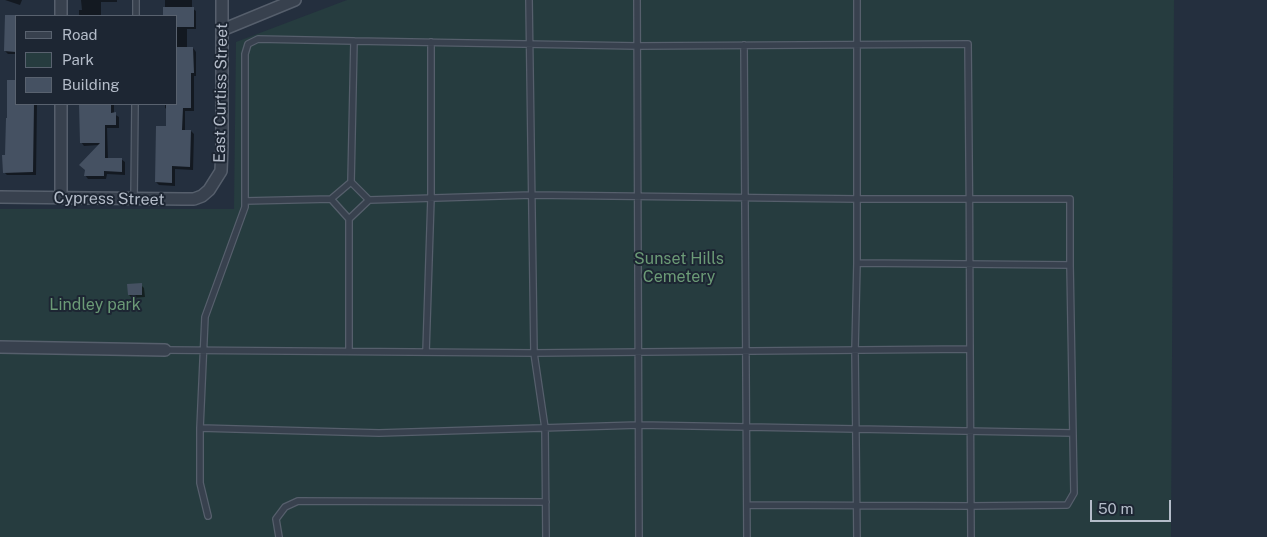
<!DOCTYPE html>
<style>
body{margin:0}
#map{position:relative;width:1267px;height:537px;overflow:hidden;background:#242f3e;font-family:"Public Sans",sans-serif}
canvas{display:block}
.legend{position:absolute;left:15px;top:15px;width:162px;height:90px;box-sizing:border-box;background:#1d2633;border:1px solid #59626f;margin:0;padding:6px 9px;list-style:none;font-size:15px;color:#b4bcc9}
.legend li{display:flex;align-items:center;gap:10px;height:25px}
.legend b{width:25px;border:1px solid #59626f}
.scale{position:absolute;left:1090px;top:500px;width:81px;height:22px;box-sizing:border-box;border:2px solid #b4bcc9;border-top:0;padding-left:6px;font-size:15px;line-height:18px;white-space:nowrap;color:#b4bcc9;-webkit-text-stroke:4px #1d2633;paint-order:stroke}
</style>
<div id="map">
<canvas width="1267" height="537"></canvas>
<ul class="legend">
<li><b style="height:6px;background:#38414e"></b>Road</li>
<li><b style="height:14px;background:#263c3f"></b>Park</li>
<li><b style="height:14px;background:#455162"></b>Building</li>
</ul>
<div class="scale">50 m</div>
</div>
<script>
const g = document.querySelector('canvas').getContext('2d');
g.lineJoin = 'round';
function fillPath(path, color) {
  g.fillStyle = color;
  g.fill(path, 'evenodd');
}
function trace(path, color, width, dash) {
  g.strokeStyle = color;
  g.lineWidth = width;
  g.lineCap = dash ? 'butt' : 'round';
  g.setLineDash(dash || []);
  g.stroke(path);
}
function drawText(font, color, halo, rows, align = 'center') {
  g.font = font + ' "Public Sans",sans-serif';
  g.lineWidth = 4;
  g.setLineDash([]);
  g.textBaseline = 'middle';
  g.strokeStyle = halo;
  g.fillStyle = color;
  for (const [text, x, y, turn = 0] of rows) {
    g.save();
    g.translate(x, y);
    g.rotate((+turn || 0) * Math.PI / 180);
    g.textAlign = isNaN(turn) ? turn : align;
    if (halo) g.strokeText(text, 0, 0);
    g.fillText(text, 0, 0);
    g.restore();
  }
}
fillPath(new Path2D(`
 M347 0H1174L1171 537H0V209H234L236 42Z`), '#263c3f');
fillPath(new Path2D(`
 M5 0H22L20 5Z
 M81 0H117V2H101V16H79V10H82Z
 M165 0H192V8L196 11V29H187V48H193L196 52V76H194V111H185V131H191L194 134 193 170 175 169V186L159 185 156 182 167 127 168 110 165 108V104H176V16H165Z
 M6 16H16V54H8L5 51Z
 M8 82H16V104H37L36 175H7L4 172 9 119Z
 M80 104H114V114L119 117V128H107L108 159H121L125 162V175L107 174 106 179H88L85 175 99 145 84 146 81 142Z
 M141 285 144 288 145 297 132 298 129 295Z`), '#0007');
fillPath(new Path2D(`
 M163 7H194V27H176V16H163Z
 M5 15H16V52L4 51Z
 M176 47H193L194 73H191V108H183L182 130H191L190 167 172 166V183L155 182 156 126H166V104H176Z
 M7 80H16V104H34L33 172 3 173 2 155H5L6 118H7Z
 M79 104H111V113L116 112V125H105V158H122V172L104 171V176H84L85 170 79 165 100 143H80Z
 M142 283V295H128L127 284Z`), '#455162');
const lane = new Path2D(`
 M637 0 639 537
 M857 0C857 88 857 175 857 263L1070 265V199H857L532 195 369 200 351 182 354 41 637 46 968 44C969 146 970 247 970 349
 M136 16V0
 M744 45 747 537
 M351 182 331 199 349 219 369 200
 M134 199 135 104
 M245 201 331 199
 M857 263 855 350 857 537
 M165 350 534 353 529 0
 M349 351V219
 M426 352 431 198V42
 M200 428 379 433 639 425 1073 433
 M747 505 971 506 1067 505 1074 493 1070 265
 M208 516 200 483V428L205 317 245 207V54L248 44 258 39 354 41
 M279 537 276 519 285 507 298 501 546 502
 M546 537 545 428 534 353 970 349 971 537`);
const street = new Path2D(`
 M61 0V16
 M222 30 295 0
 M61 104V198
 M0 197 183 199H194L202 196 209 190 221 171 222 146V0
 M0 347 165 350`);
trace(lane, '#565f6c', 8);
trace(street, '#565f6c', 14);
trace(lane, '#38414e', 5.5);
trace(street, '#38414e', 11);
drawText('16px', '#b4bcc9', '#1d2633', [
 ["East Curtiss Street",221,93,-89],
 ["Cypress Street",109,199,1]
]);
drawText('16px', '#6b9a76', '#1d2633', [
 ["Sunset Hills",679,259],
 ["Cemetery",679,277],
 ["Lindley park",95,305]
]);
</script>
